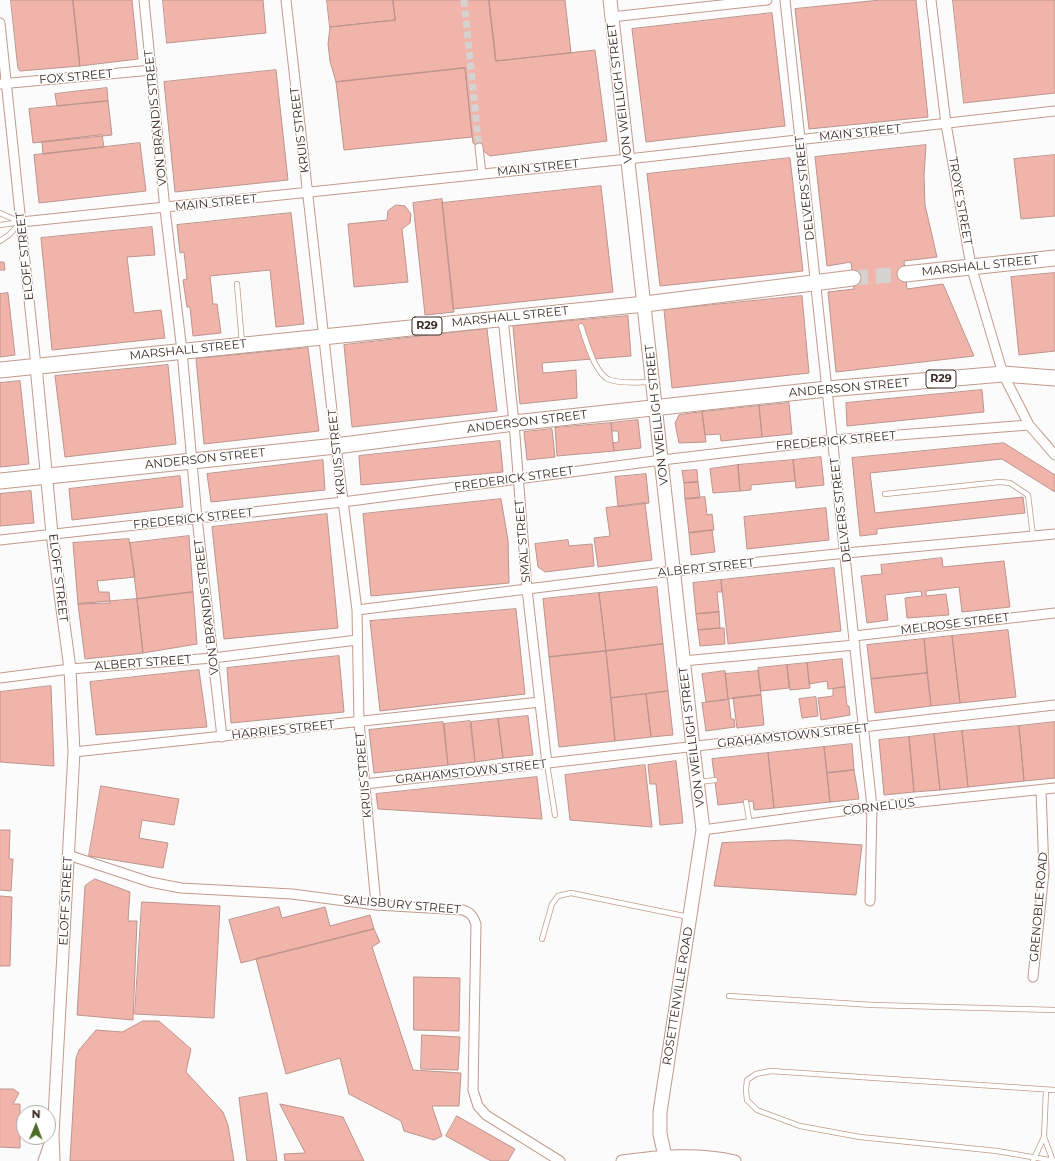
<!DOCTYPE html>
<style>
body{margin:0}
#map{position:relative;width:1055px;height:1161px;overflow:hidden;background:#fbfbfb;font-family:Montserrat,sans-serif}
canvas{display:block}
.north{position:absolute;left:16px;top:1105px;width:40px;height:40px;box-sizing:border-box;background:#fff;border:1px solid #b1aba8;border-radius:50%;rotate:1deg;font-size:11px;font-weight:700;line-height:16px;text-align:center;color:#3c2d26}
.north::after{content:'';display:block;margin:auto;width:14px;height:18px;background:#4b6e26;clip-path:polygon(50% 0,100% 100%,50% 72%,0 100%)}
</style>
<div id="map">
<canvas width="1055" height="1161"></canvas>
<div class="north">N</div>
</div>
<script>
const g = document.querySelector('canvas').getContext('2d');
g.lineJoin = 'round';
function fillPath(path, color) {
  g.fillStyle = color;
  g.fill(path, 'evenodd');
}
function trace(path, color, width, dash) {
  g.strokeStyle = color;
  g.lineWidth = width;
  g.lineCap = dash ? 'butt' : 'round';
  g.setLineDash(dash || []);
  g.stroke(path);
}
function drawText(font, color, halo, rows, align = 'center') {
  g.font = font + ' Montserrat,sans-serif';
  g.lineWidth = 3;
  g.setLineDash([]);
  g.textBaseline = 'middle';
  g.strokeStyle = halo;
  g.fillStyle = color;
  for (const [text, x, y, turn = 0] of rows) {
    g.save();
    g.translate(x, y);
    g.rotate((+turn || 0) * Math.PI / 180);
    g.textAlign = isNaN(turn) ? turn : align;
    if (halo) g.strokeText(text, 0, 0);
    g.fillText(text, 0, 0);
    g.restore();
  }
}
const building = new Path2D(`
 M11 0H73L80 66 20 71 18 68Z
 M73 0H132L138 59 80 66Z
 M163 0H263L266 33 167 43Z
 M327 0H393L395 20 330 27Z
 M393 0H489L496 61 595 50 607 141 490 156 473 143 465 68 336 82 330 61 328 44 330 27 395 20Z
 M489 0H565L571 53 496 61Z
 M881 0H916L928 117 809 129 795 9Z
 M953 0H1055V93L964 103Z
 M772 13 785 126 646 142 632 29Z
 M465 68 472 137 344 150 336 82Z
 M276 70 288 180 175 192 164 82Z
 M107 88 108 101 57 106 55 94Z
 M108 101 112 135 33 143 29 109Z
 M102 135 104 147 43 154 42 142Z
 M140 143 146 191 39 203 34 155Z
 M926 145 924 175 925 205 937 257 904 261 907 289 943 284 974 356 836 372 828 292 854 289 851 262 827 266 815 157Z
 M1055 155V216L1021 219 1014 159Z
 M790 158 803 271 660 286 647 174Z
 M601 186 613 292 453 309 442 203Z
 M442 199 454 312 425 315 413 203Z
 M396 205 405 206 411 214 410 223 402 229 408 282 354 287 348 224 387 220 388 211Z
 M291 213 304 324 276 327 270 270 210 276 213 304H217L221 333 193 336 190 307H187L183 280 187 279 184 252 180 253 177 225Z
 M152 227 155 255 127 257 134 313 161 310 165 338 52 350 41 238Z
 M0 262H4L5 270H0Z
 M1055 273V351L1019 355 1011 277Z
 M8 293 15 355 0 357V294Z
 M802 296 809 373 672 388 664 310Z
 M628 316 631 356 542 363 543 373 576 370 577 398 520 404 513 326Z
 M487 329 497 411 352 427 344 345Z
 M308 348 319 431 204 444 196 359Z
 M168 365 176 444 65 457 55 376Z
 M20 381 29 464 0 467V383Z
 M982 390 984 412 847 426 846 403Z
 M789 403 792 434 762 437 759 406Z
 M759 406 762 437 721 441 720 434 705 435 702 412Z
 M702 412 706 442 679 443 675 423 679 415Z
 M638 420 641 448 614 451 613 443 619 442 618 431H612L611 423Z
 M611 423 614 451 557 456 555 428Z
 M552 429 555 457 527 460 524 432Z
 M500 441 503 472 361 485 359 456Z
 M1004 443 1055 475V492L1002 459 870 473 875 513 1023 497 1025 513 877 529V534L860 536 852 458Z
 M821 457 824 485 796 488 793 460Z
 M323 460 325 490 211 502 207 474Z
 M793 460 795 481 751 485V490L740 491 738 465Z
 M738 465 740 491 713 493 710 469Z
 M697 470 698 482 684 483 682 471Z
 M646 474 649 503 618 507 615 477Z
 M180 476 183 507 72 520 69 489Z
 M698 482 700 498 685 499 684 483Z
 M31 491 34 523 0 526V494Z
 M705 497 707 515 712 514 714 530 689 533 685 499Z
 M501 499 508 540 509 583 371 596 363 514Z
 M645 503 652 560 598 567 594 538 610 536 606 508Z
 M826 508 829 540 747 549 744 517Z
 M327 514 338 628 224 639 212 527Z
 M712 530 715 552 691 555 689 533Z
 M189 536 193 592 137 599 130 543Z
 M129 539 135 577 97 581 99 592H109L110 603 78 604 73 543Z
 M568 540 569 546 592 544 594 566 545 572 538 567 535 544Z
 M942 558 943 567 1004 561 1010 607 962 612 959 587 926 591V596L946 594 949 615 907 618 905 598 922 596 921 591 885 595 888 620 867 623 861 576 882 574 881 565Z
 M834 568 841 631 728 644 721 580Z
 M721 580 722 592H717L719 612 696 614 693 583Z
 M657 587 663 644 606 651 599 593Z
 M193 592 197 644 143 653 137 599Z
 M599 593 606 651 549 657 543 599Z
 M137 599 143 653 85 659 78 604Z
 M516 609 525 694 380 711 370 621Z
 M719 612 720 628 698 630 696 614Z
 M720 628H724L725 644 700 646 698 630Z
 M1008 630 1016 697 960 703 952 636Z
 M952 636 960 703 931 706 924 639Z
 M924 639 927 673 871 679 867 645Z
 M663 644 668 691 611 698 606 651Z
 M606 651 615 741 559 747 549 657Z
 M339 656 344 712 231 723 227 668Z
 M842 659 845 687 828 689 827 681 809 684 807 663Z
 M807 663 810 688 790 690 787 665Z
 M787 665 789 688 761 691 758 668Z
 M199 670 207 727 96 735 90 682Z
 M725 671 728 699 706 702 702 674Z
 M758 671 761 695 728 699 725 674Z
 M927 673 931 706 875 713 871 679Z
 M51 686 54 766 0 762V692Z
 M845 687 847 706H849L850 715 821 720 818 698 833 696V689Z
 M668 691 673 735 651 737 646 694Z
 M646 694 651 737 615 741 611 698Z
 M761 695 764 725 737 728 733 698Z
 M816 697 818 716 802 718 799 699Z
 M729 700 731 719H734L735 727 706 731 702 703Z
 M528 716 533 755 503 758 498 719Z
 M498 719 503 758 475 762 471 722Z
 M470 721 475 762 448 765 444 724Z
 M443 722 448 765 374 773 369 730Z
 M1055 722V778L1024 781 1019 726Z
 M1019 726 1024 781 968 787 962 731Z
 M962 731 968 787 940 790 934 734Z
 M934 734 940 790 914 792 909 737Z
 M909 737 914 792 884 795 879 740Z
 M852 744 854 770 827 773 824 747Z
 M824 747 830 802 774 808 768 753Z
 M768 753 774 808 754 810 753 801 718 805 712 759Z
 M676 761 683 823 660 825 656 784H650L648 765Z
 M645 765 652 827 570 820 565 775Z
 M854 770 859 799 830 802 827 773Z
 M537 777 542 819 378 809 376 794Z
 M101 786 179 799 174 825 142 820 139 838 168 843 163 868 89 856Z
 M0 830H10L9 859H13L11 891 0 890Z
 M790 840 862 845 856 895 714 886 722 843Z
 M95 879 130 892 128 921H137L133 1020 77 1015 85 886Z
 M0 896 12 897 10 966H0Z
 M142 902 220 906 214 1018 135 1014Z
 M279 907 282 918 325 907 330 926 370 915 374 929 241 963 229 920Z
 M374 929 380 942 372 947 413 1070 461 1073 459 1106H432L442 1136 434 1140 404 1131 401 1121 349 1094 340 1058 286 1074 256 959Z
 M414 977 460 978 459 1031 414 1030Z
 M143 1021H159L191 1049 186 1072 223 1112 228 1125 234 1161H70L76 1058 79 1050 96 1030 122 1032Z
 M422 1035 460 1037 458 1070 421 1069Z
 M0 1089H13L19 1093 13 1104H20V1148L0 1147Z
 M267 1093 277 1161H247L239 1098Z
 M280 1104 343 1117 364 1161H285L284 1154 305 1153Z
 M457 1116 515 1149 508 1161H491L446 1136Z`);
fillPath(building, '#f0b4aa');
trace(building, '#bc948d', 1);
trace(new Path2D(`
 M464 0 479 147`), '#d5d2d0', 7, [7, 3.5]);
trace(new Path2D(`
 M853 278 905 274`), '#d5d2d0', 15, [15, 8]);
const service = new Path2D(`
 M0 213 20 222
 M0 225 21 222
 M0 241 9 235 21 222
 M237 284 242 343
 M581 326C586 340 595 375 610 380 623 384 639 382 651 382
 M885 494 1000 482 1010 483 1028 495 1033 536
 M547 764 555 815
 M699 782 715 780
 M746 802 750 824
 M542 939 552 904 558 896 571 893 689 917
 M729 996 873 1005 1055 1010
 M1046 1090 1044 1137 1053 1161
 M1055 1090 771 1071 756 1074 747 1080 746 1090 747 1100 757 1110 800 1126 860 1137 997 1151 1055 1161
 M1033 1161 1044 1137`);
const pedestrian = new Path2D(`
 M479 147 482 174`);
const minor = new Path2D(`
 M144 0 165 209 182 351 197 518 222 737
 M286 0 336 446 357 610 359 722 376 905
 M785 0 872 807 870 901
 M931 0 946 124 971 266 1003 374 1029 425 1055 455
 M611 17 767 0
 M0 23 36 366
 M0 84 152 70
 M21 222 628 159 1055 111
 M503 318 514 423 527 589 547 764
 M0 540 343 502 662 460 833 440 1029 425
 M357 610 673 571 846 553 1055 534
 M854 636 1055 613
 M683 661 855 645
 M0 678 70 669 213 658 357 640
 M74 752 540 702
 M365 784 1055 705
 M703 830 872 807 1055 788
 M68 855 150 882 181 888 292 894 376 905 463 910C471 913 473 916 476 924L473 1090 478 1106 486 1115 560 1161
 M1033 977 1044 872 1041 790`);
const tertiary = new Path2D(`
 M36 366 52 534 70 669 74 752 53 1135 54 1161
 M44 1161 51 1141
 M622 1161C659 1156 698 1152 735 1161`);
const secondary = new Path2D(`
 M610 0 693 747 703 830 660 1112V1134L666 1161`);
const primary = new Path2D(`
 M905 274 1055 258
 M0 370 645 304 853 278
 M0 481 336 446 514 423 827 389 1003 374 1055 378`);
trace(service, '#c09b8b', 6);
trace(pedestrian, '#c09b8b', 9);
trace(minor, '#c09b8b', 11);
trace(tertiary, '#c09b8b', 13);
trace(secondary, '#c09b8b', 15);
trace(primary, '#c09b8b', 17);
trace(service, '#fff', 4.5);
trace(pedestrian, '#fff', 7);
trace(minor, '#fff', 9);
trace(tertiary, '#fff', 11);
trace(secondary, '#fff', 13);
trace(primary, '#fff', 15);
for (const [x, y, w] of [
 [427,326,30],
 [941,379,30]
]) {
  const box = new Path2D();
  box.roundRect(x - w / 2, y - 9, w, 18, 3);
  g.fillStyle = '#fff';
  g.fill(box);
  trace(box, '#3c2d26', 1);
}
drawText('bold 11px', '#3c2d26', null, [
 ["R29",427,326],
 ["R29",941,379]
]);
drawText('12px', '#3c2d26', '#fff', [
 ["FOX STREET",76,77,-5],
 ["VON WEILLIGH STREET",620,93,-97],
 ["VON BRANDIS STREET",156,118,-96],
 ["KRUIS STREET",300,130,-97],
 ["MAIN STREET",860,133,-6],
 ["MAIN STREET",538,168,-6],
 ["DELVERS STREET",805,188,-96],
 ["TROYE STREET",960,201,80],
 ["MAIN STREET",216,203,-6],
 ["ELOFF STREET",25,256,-96],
 ["MARSHALL STREET",980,266,-6],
 ["MARSHALL STREET",510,317,-6],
 ["MARSHALL STREET",188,350,-6],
 ["ANDERSON STREET",849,388,-5],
 ["VON WEILLIGH STREET",657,415,-96],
 ["ANDERSON STREET",527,422,-7],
 ["FREDERICK STREET",836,441,-5],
 ["KRUIS STREET",337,452,-96],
 ["ANDERSON STREET",205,459,-6],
 ["FREDERICK STREET",514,479,-8],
 ["DELVERS STREET",841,510,-97],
 ["FREDERICK STREET",193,519,-6],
 ["SMAL STREET",523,541,-95],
 ["ALBERT STREET",706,568,-6],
 ["ELOFF STREET",58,578,83],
 ["VON BRANDIS STREET",207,607,-97],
 ["MELROSE STREET",955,624,-7],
 ["ALBERT STREET",143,663,-4],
 ["HARRIES STREET",283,730,-6],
 ["GRAHAMSTOWN STREET",793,736,-6],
 ["VON WEILLIGH STREET",692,737,-97],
 ["GRAHAMSTOWN STREET",471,772,-6],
 ["KRUIS STREET",364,775,-95],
 ["CORNELIUS",879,807,-7],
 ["ELOFF STREET",66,901,-87],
 ["SALISBURY STREET",402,905,5],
 ["GRENOBLE ROAD",1039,907,-85],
 ["ROSETTENVILLE ROAD",678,996,-81]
]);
</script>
